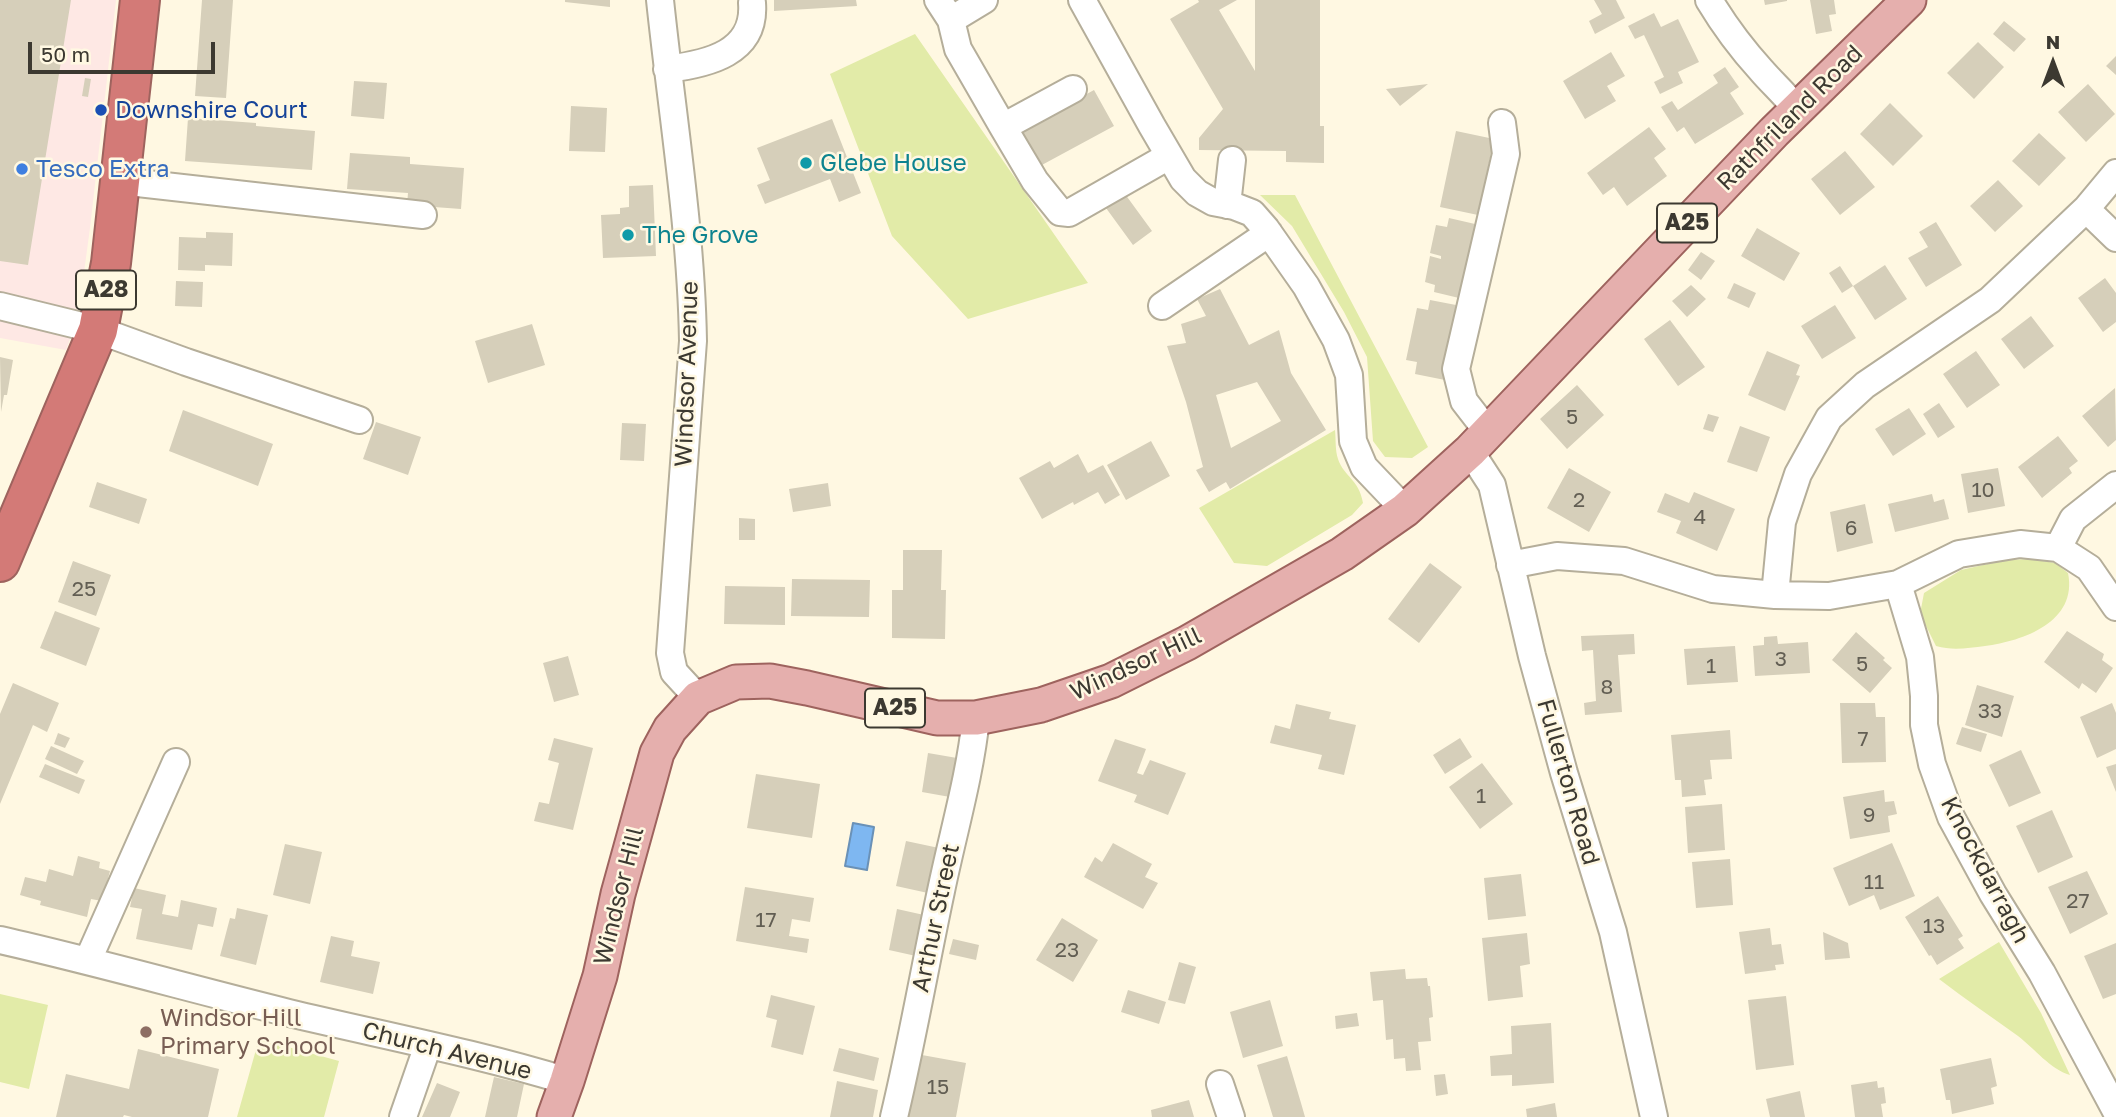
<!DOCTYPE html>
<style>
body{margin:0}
#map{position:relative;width:2116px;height:1117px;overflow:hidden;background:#fff8e2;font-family:"Golos Text",sans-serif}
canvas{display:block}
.north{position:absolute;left:2018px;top:28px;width:70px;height:70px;-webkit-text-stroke:5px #fff8e2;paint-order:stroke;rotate:0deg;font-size:19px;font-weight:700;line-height:28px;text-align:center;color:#3c3931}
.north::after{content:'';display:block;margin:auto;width:24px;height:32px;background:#3c3931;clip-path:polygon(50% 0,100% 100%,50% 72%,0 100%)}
.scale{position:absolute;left:28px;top:42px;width:187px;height:32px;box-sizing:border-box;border:4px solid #3c3931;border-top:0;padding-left:9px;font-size:21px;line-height:24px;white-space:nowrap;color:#3c3931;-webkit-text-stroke:5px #fff8e2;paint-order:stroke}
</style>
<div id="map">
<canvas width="2116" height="1117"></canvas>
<div class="north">N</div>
<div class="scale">50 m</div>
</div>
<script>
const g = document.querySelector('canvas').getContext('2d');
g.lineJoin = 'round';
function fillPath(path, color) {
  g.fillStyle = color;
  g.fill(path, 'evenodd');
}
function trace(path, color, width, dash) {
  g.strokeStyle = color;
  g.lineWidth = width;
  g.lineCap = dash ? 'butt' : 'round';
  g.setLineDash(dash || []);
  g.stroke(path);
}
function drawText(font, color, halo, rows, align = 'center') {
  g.font = font + ' "Golos Text",sans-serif';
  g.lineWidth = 5;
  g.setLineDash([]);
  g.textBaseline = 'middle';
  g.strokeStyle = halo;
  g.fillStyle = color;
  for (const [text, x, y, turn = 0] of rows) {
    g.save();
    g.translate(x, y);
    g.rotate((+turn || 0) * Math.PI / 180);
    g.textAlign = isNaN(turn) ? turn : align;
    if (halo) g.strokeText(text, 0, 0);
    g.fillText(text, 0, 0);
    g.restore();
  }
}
fillPath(new Path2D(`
 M0 0H116L90 228 78 317 66 350 0 338Z`), '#fee8e4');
fillPath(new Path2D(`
 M915 34 1088 283 968 319 892 236 830 74Z
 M1260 195H1295L1428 447 1412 458 1385 457 1373 441 1367 357 1344 312 1292 226Z
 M1335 430C1336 439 1335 450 1338 459 1344 477 1359 479 1363 503L1352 515 1267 566 1234 563 1199 508Z
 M2031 559 2055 563 2068 573C2078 622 2023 641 1985 646 1968 648 1953 651 1936 646L1920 614 1924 593 1961 570 2005 560Z
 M1999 942 2041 1013 2070 1075C2050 1069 2035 1049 2018 1036 1992 1017 1965 999 1939 979Z
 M0 994 48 1005 29 1089 0 1082Z
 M259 1039 339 1061 324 1117H237Z`), '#e2eba8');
const water = new Path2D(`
 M853 823 874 827 867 870 845 866Z`);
fillPath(water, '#7eb7f1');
trace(water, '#6a91b7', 2);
fillPath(new Path2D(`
 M0 0H71L28 265 0 261Z
 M202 0H233L226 98 195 96Z
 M565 0H610V7L565 2Z
 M774 0H856L857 6 774 11Z
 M1198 0H1237L1219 10 1255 71V0H1320V126H1324V163L1286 162V151L1199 150V138L1223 109 1170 19 1199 2Z
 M1594 0H1616L1625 18 1595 34 1589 21 1602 14Z
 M1764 0H1787V1L1765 5Z
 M1810 0H1834L1836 14 1829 15 1832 31 1816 34Z
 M1654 13 1661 27 1678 19 1699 62 1678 72 1683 83 1660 94 1654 82 1664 77 1644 35 1635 39 1628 26Z
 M2004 21 2026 39 2014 52 1993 34Z
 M1978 42 2004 67 1974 99 1947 73Z
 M1611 52 1625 76 1607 86 1616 101 1585 119 1563 81Z
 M2116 56V75L2106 66Z
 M1725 67 1739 87 1730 93 1744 114 1695 144 1684 127 1677 132 1661 107 1672 101 1678 110 1718 83 1713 75Z
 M85 78 91 79 88 97 82 96Z
 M354 81 387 83 384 119 351 116Z
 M1428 84 1400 106 1386 89Z
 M2088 84 2115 114 2086 142 2058 112Z
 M1094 90 1114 126 1040 166 1020 131Z
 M1890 103 1923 136 1893 166 1860 134Z
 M571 106 607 108 605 152 569 151Z
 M188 118 256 123V126L315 131 312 170 185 161Z
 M832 119 861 193 839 202 830 179 765 204 757 185 770 180 757 148Z
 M1649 127 1666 149 1654 158 1667 176 1627 206 1614 187 1603 195 1587 173Z
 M1456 131 1494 139 1478 215 1440 207Z
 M2039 133 2066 158 2039 186 2012 161Z
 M1845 151 1875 187 1840 215 1811 179Z
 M350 153 410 157V164L464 168 461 209 407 205 408 193 347 189Z
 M1998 180 2023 206 1995 232 1970 206Z
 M653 185 656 256 603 258 601 215 620 214V208L629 207V186Z
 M1125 194 1152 231 1133 245 1106 208Z
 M1449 218 1475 224 1459 298 1434 292 1435 285 1425 282 1430 256 1441 259V256L1430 253 1436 225 1447 227Z
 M1936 222 1962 265 1926 287 1908 258 1928 247 1919 232Z
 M1757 228 1800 253 1784 281 1741 256Z
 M206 232 233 233 232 266 205 265V271L178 270 179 237 206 238Z
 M1701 252 1715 261 1701 280 1688 270Z
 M1885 265 1907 299 1875 320 1853 286Z
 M1840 266 1853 286 1842 293 1829 273Z
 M2105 278 2116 293V322L2103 332 2078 298Z
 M176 281 203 282 202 307 175 306Z
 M1734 283 1756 293 1749 308 1727 298Z
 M1691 285 1706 299 1687 317 1672 301Z
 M1220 289 1249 345 1279 330 1291 373 1326 430 1230 489 1226 482 1209 492 1196 470 1203 467 1186 402 1167 346 1186 343 1181 324 1206 316 1197 299ZM1257 382 1281 421 1231 448 1216 395Z
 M1430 300 1456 305 1443 368 1447 369 1445 380 1415 374 1417 362 1406 360 1417 308 1428 310Z
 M1835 305 1856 338 1822 359 1801 326Z
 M2031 316 2054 346 2024 369 2001 339Z
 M1670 320 1705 367 1678 386 1644 339Z
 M532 324 545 365 488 383 475 341Z
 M1767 351 1800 365 1796 375 1800 376 1785 411 1748 395Z
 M1976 351 2000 385 1967 408 1943 374Z
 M0 357 13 360 7 395H4L1 412Z
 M1577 385 1604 415 1567 449 1540 419Z
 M2115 388 2116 440 2108 447 2082 416Z
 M1939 403 1955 427 1938 438 1923 414Z
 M1909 408 1926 434 1893 456 1875 429Z
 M183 410 273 444 258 486 169 451Z
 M1708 414 1719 417 1713 432 1703 429Z
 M376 422 421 437 408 475 363 459Z
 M622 423 646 424 644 461 620 460Z
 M1740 426 1770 437 1757 472 1727 462Z
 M2058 436 2078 461 2069 468 2072 473 2042 498 2018 467Z
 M1151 441 1170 476 1126 500 1107 465Z
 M1078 454 1088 473 1103 465 1120 495 1105 504 1098 492 1074 505 1073 502 1042 519 1019 478 1050 461 1054 468Z
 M1569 468 1611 492 1589 532 1547 508Z
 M1998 468 2005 506 1968 513 1961 474Z
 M97 482 147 499 139 524 89 507Z
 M828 483 831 506 793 512 789 489Z
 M1694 492 1735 509 1717 551 1676 533 1681 521 1657 512 1665 493 1689 503Z
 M1932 494 1934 502 1944 499 1949 519 1895 532 1888 504Z
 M1865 504 1873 543 1837 552 1830 512Z
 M739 518 755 519V540H739Z
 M903 550H942L941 590H946L945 639 892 638V590H903Z
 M73 561 111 575 96 616 58 602Z
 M1430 563 1462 587 1419 643 1388 619Z
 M792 579 870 580 869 617 791 616Z
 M725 586 785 587V625L724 624Z
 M55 611 100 628 86 666 40 648Z
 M2067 631 2104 654 2102 660 2113 668 2096 693 2082 683 2079 689 2044 662Z
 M1856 632 1885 658 1883 660 1892 668 1870 693 1832 660Z
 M1634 634 1635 654 1618 655 1622 712 1585 715 1584 703 1596 701 1593 650 1582 651 1581 636Z
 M1777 636 1778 644 1808 642 1810 673 1755 676 1753 646 1764 645V637Z
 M1735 646 1738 682 1687 685 1684 649Z
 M568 656 579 695 554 702 543 663Z
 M13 683 59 703 47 732 33 725 0 804V714Z
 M1977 685 2014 696 2002 737 1965 725Z
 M1840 703H1875L1876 717H1885L1886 762 1842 763Z
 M2112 703 2116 713V749L2097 758 2080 717Z
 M1296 704 1331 712 1329 719 1356 725 1344 775 1318 769 1322 755 1270 743 1275 725 1290 729Z
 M1962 727 1987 734 1981 752 1956 744Z
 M1730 730 1732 759 1710 760 1712 779 1704 780 1706 795 1682 797 1681 780H1675L1671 735Z
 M58 733 70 738 65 748 54 744Z
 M554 738 593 748 573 830 534 821 539 802 549 804 559 763 548 760Z
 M1460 738 1472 757 1445 774 1433 755Z
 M1115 739 1146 749 1137 773 1143 775 1150 760 1186 773 1168 815 1134 802 1137 795 1098 781Z
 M51 746 84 761 77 774 45 759Z
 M2021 750 2041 793 2009 807 1989 765Z
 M928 753 957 758 950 797 922 792Z
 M1482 763 1513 804 1480 829 1449 787Z
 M45 764 85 780 79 794 39 777Z
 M2116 764V792L2106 767Z
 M756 774 820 784 812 838 747 828Z
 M1884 790 1885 802 1894 801 1897 814 1888 816 1890 832 1850 839 1843 797Z
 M1722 804 1725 850 1688 853 1685 807Z
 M2052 810 2073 857 2038 873 2016 826Z
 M906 841 939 848 928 893 896 886Z
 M1113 843 1152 864 1145 877 1158 883 1143 909 1084 877 1095 857 1102 862Z
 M1892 843 1915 896 1880 910 1874 895 1849 906 1833 868Z
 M285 844 322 852 310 904 273 895Z
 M78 856 100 862 99 868 110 871 102 901 91 899 87 917 40 905 41 901 20 895 25 877 46 882 49 869 73 876Z
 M1730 859 1733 905 1696 908 1692 862Z
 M2087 871 2108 914 2070 934 2048 887Z
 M1521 874 1526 916 1488 920 1484 878Z
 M745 887 814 898 810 922 792 919 789 936 809 939 807 953 736 941Z
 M134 888 166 895 162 914 178 917 181 900 217 908 213 927 198 924 192 950 136 939 142 909 130 907Z
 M1938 896 1963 936 1958 939 1964 948 1937 965 1931 955 1929 956 1905 917Z
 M237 908 268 915 256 965 220 956 230 918 235 919Z
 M897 909 924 915 916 956 889 950Z
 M1062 918 1098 940 1073 982 1036 960Z
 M1770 928 1772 945 1781 944 1784 964 1775 965 1776 970 1745 974 1739 932Z
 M1823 932 1848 943 1850 958 1825 960Z
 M1527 933 1530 964 1520 966 1523 997 1488 1001 1482 938Z
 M331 936 354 941 351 956 380 962 373 994 320 982Z
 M953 939 979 945 976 960 949 954Z
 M2116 943V994L2103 999 2084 956Z
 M1179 962 1196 967 1185 1004 1168 1000Z
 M1405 969 1406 979 1427 978 1428 986H1430L1433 1017 1429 1018 1431 1041 1418 1042 1421 1070 1406 1071 1405 1058 1394 1059 1393 1039 1386 1040 1383 1000 1373 1001 1370 972Z
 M1128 990 1166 1002 1159 1024 1121 1012Z
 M771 995 815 1006 803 1055 771 1047 777 1020 766 1017Z
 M1786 996 1794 1065 1756 1070 1748 1000Z
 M1270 1000 1283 1046 1243 1058 1230 1012Z
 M1357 1013 1359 1026 1336 1029 1335 1016Z
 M1551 1023 1554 1083 1512 1086V1075L1491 1076 1490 1056 1512 1054 1511 1026Z
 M839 1048 879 1058 874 1081 833 1071Z
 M138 1049 219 1069 208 1117H132L124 1115 123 1117H56L66 1074 129 1089Z
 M922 1055 966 1063 956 1117H908Z
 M1287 1056 1301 1103 1305 1117H1273L1257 1065Z
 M1991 1058 1997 1086 1991 1088 1994 1104 1952 1114 1950 1100H1946L1940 1069Z
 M1445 1074 1448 1094 1436 1096 1434 1075Z
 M494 1077 524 1084 517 1117H485Z
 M837 1081 878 1090 873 1117H830Z
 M1877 1081 1878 1088 1884 1087 1886 1103 1881 1104 1883 1117H1855L1851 1085Z
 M437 1083 460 1092 450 1117H422Z
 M1800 1091 1805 1117H1770L1766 1099Z
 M1189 1100 1194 1117H1152L1151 1110Z
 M1555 1103 1557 1117H1527L1526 1109Z`), '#d6cfba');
const minor = new Path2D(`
 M660 0C672 114 691 227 693 341L670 653 674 672 698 698
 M938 0 951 20 984 0
 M1082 0 1152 126 1183 179 1197 193 1213 202 1234 206 1252 213 1266 229 1306 286 1336 340 1349 375 1353 441 1364 467 1405 510
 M1709 0C1724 25 1741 48 1761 70 1773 84 1786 95 1797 110
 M951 20 958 49 1003 127 1035 181 1060 212 1069 213 1169 156
 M667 69C708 64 756 53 752 3
 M1003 127 1073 89
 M120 181 423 215
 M1227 205 1232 160
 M2086 209 2116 173
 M0 306 98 330 186 362 359 420
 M1162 306 1269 233
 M1488 432 1464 401 1456 369 1506 154 1502 123
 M1470 451 1492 485 1532 656 1564 773 1613 932 1654 1117
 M2058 548 2073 519 2116 485
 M1510 565 1557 556 1624 561 1713 589 1775 595 1829 596 1898 584 1959 554 2020 544 2058 548 2089 568 2116 607
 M1898 584 1920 657 1924 696V725L1932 764 1951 817 1993 894 2042 973 2116 1111
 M1775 595 1782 522 1798 474 1829 418 1865 385 1990 300 2086 209 2116 238
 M0 940C97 962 192 989 289 1013 381 1035 476 1053 567 1081
 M88 960 176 762
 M1220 1084 1231 1117
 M403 1117 428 1045
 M894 1117C912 1042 925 966 941 891 953 833 970 776 976 718`);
const major = new Path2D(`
 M554 1117 567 1081 600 976 618 894 657 753 670 729 698 698 736 682 770 681 807 688 937 718H976L1041 705 1111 681 1187 643 1342 554 1405 510 1470 451 1774 132 1909 0`);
const highway = new Path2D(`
 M0 562 98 330 111 263 140 0`);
trace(minor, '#b5ae9a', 30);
trace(major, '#9e635e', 37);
trace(highway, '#9e635e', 42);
trace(minor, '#fff', 26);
trace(major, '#e5afad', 33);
trace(highway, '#d37a77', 38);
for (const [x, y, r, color] of [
 [101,110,7,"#1a4fb4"],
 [806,163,7,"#0f9aa8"],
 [22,169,7,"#3f7fe0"],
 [628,235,7,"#0f9aa8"],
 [146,1032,7,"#8d6e63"]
]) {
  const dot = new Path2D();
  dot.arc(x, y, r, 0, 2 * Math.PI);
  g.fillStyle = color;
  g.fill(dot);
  trace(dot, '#fff8e2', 2.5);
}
drawText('21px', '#625e53', null, [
 ["5",1572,417],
 ["10",1983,490],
 ["2",1579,500],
 ["4",1700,517],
 ["6",1851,528],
 ["25",84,589],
 ["3",1781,659],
 ["5",1862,664],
 ["1",1711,666],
 ["8",1607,687],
 ["33",1990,711],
 ["7",1863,739],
 ["1",1481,796],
 ["9",1869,815],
 ["11",1874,882],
 ["27",2078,901],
 ["17",766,920],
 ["13",1934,926],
 ["23",1067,950],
 ["15",938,1087]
]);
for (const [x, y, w] of [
 [1687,223,60],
 [106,290,60],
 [895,708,60]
]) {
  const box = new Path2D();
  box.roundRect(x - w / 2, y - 19.5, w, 39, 5);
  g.fillStyle = '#fff8e2';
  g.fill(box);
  trace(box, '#3c3931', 2);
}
drawText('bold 23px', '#3c3931', null, [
 ["A25",1687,223],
 ["A28",106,290],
 ["A25",895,708]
]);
drawText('24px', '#164399', '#fff8e2', [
 ["Downshire Court",115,110]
], 'left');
drawText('24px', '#3c3931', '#fff8e2', [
 ["Rathfriland Road",1790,118,-45],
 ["Windsor Avenue",687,374,-88],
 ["Windsor Hill",1136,664,-25],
 ["Fullerton Road",1568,782,74],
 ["Knockdarragh",1985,870,62],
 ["Windsor Hill",619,896,-76],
 ["Arthur Street",936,918,-78],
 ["Church Avenue",447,1051,14]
]);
drawText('24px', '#0d838f', '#fff8e2', [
 ["Glebe House",820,163],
 ["The Grove",642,235]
], 'left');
drawText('24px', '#366cbe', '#fff8e2', [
 ["Tesco Extra",36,169]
], 'left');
drawText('24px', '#785e54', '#fff8e2', [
 ["Windsor Hill",160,1018],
 ["Primary School",160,1046]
], 'left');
</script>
